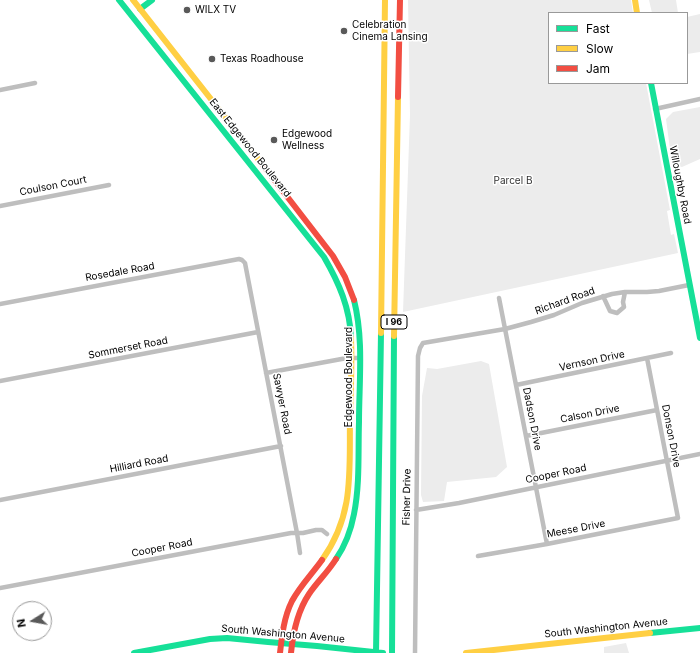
<!DOCTYPE html>
<style>
body{margin:0}
#map{position:relative;width:700px;height:653px;overflow:hidden;background:#fff;font-family:Inter,sans-serif}
canvas{display:block}
.legend{position:absolute;left:548px;top:12px;width:140px;height:72px;box-sizing:border-box;background:#fff;border:1px solid #999;margin:0;padding:5px 7px;list-style:none;font-size:12px;color:#000}
.legend li{display:flex;align-items:center;gap:8px;height:20px}
.legend b{width:20px;border:1px solid #999}
.north{position:absolute;left:12px;top:601px;width:40px;height:40px;box-sizing:border-box;background:#fff;border:1px solid #999;border-radius:50%;rotate:259deg;font-size:11px;font-weight:700;line-height:16px;text-align:center;color:#000}
.north::after{content:'';display:block;margin:auto;width:14px;height:18px;background:#595959;clip-path:polygon(50% 0,100% 100%,50% 72%,0 100%)}
</style>
<div id="map">
<canvas width="700" height="653"></canvas>
<ul class="legend">
<li><b style="height:5px;background:#16e098"></b>Fast</li>
<li><b style="height:5px;background:#ffcf43"></b>Slow</li>
<li><b style="height:5px;background:#f24e42"></b>Jam</li>
</ul>
<div class="north">N</div>
</div>
<script>
const g = document.querySelector('canvas').getContext('2d');
g.lineJoin = 'round';
function fillPath(path, color) {
  g.fillStyle = color;
  g.fill(path, 'evenodd');
}
function trace(path, color, width, dash) {
  g.strokeStyle = color;
  g.lineWidth = width;
  g.lineCap = dash ? 'butt' : 'round';
  g.setLineDash(dash || []);
  g.stroke(path);
}
function drawText(font, color, halo, rows, align = 'center') {
  g.font = font + ' Inter,sans-serif';
  g.lineWidth = 3;
  g.setLineDash([]);
  g.textBaseline = 'middle';
  g.strokeStyle = halo;
  g.fillStyle = color;
  for (const [text, x, y, turn = 0] of rows) {
    g.save();
    g.translate(x, y);
    g.rotate((+turn || 0) * Math.PI / 180);
    g.textAlign = isNaN(turn) ? turn : align;
    if (halo) g.strokeText(text, 0, 0);
    g.fillText(text, 0, 0);
    g.restore();
  }
}
fillPath(new Path2D(`
 M408 0H631L633 13H549V83H646L670 210 667 211 671 235 674 234 678 253 403 312 410 115Z
 M649 0H676L678 13H652Z
 M700 14V52L687 54V17Z
 M700 107V159L682 167 672 164 666 119 673 112Z
 M481 361 489 364 507 467 496 477 447 482 444 501 423 502 421 495 422 396 427 368 437 369Z
 M626 643 629 653H604V647Z`), '#ececec');
trace(new Path2D(`
 M0 90 35 83
 M655 109 700 99
 M0 206 109 185
 M603 296 610 311 617 313 624 307 623 302 625 292
 M499 298 547 544
 M0 304 239 259 242 260 245 263 297 533 300 553
 M266 373 347 358H360
 M0 381 258 332
 M516 385 671 353
 M526 436 657 410
 M0 500 281 446
 M416 510 459 503 700 454
 M478 556 547 544 678 518 647 358
 M0 588 291 533H303L316 530H322L327 534
 M415 653 418 356 420 348 423 343 505 329 531 322 554 315 582 303 612 294 625 292H647L659 291 689 285`), '#bebebe', 4.5);
trace(new Path2D(`
 M119 0 324 257C339 283 350 308 351 338
 M140 9 152 0
 M651 83 700 338
 M336 559C345 546 351 530 354 514 360 484 358 453 359 422 359 382 364 340 354 300
 M650 633 700 628
 M134 653 210 639 227 638 268 642 317 646 383 653
 M376 653 381 333
 M392 653 394 336`), '#16e098', 6);
trace(new Path2D(`
 M133 0 262 164
 M635 0 637 13
 M381 333 385 0
 M394 336 398 97
 M322 560C355 514 349 471 350 417 351 391 352 365 351 338
 M466 653 650 633`), '#ffcf43', 6);
trace(new Path2D(`
 M398 97 400 0
 M262 164 333 256 345 277 354 300
 M280 653C282 635 284 617 292 601 300 586 312 574 322 560
 M291 653C293 632 297 612 309 594 317 582 328 572 336 559`), '#f24e42', 6);
for (const [x, y, r, color] of [
 [187,10,4,"#595959"],
 [344,31,4,"#595959"],
 [212,59,4,"#595959"],
 [274,140,4,"#595959"]
]) {
  const dot = new Path2D();
  dot.arc(x, y, r, 0, 2 * Math.PI);
  g.fillStyle = color;
  g.fill(dot);
  trace(dot, '#fff', 1.5);
}
for (const [x, y, w] of [
 [394,322,26]
]) {
  const box = new Path2D();
  box.roundRect(x - w / 2, y - 7, w, 14, 3);
  g.fillStyle = '#fff';
  g.fill(box);
  trace(box, '#000', 1);
}
drawText('bold 9px', '#000', null, [
 ["I 96",394,322]
]);
drawText('10px', '#000', '#fff', [
 ["WILX TV",195,10],
 ["Celebration",352,25],
 ["Cinema Lansing",352,37],
 ["Texas Roadhouse",220,59],
 ["Edgewood",282,134],
 ["Wellness",282,146]
], 'left');
drawText('10px', '#000', '#fff', [
 ["East Edgewood Boulevard",250,148,51],
 ["Willoughby Road",680,185,79],
 ["Coulson Court",53,186,-11],
 ["Rosedale Road",120,272,-10],
 ["Richard Road",565,301,-20],
 ["Sommerset Road",128,348,-11],
 ["Vernson Drive",592,361,-12],
 ["Edgewood Boulevard",349,377,-90],
 ["Sawyer Road",282,404,79],
 ["Calson Drive",590,414,-11],
 ["Dadson Drive",532,419,79],
 ["Donson Drive",671,436,79],
 ["Hilliard Road",139,464,-11],
 ["Cooper Road",556,474,-12],
 ["Fisher Drive",407,497,-89],
 ["Meese Drive",576,529,-11],
 ["Cooper Road",162,548,-11],
 ["South Washington Avenue",606,628,-6],
 ["South Washington Avenue",283,634,5]
]);
drawText('10px', '#333', '#fff', [
 ["Parcel B",513,181]
]);
</script>
